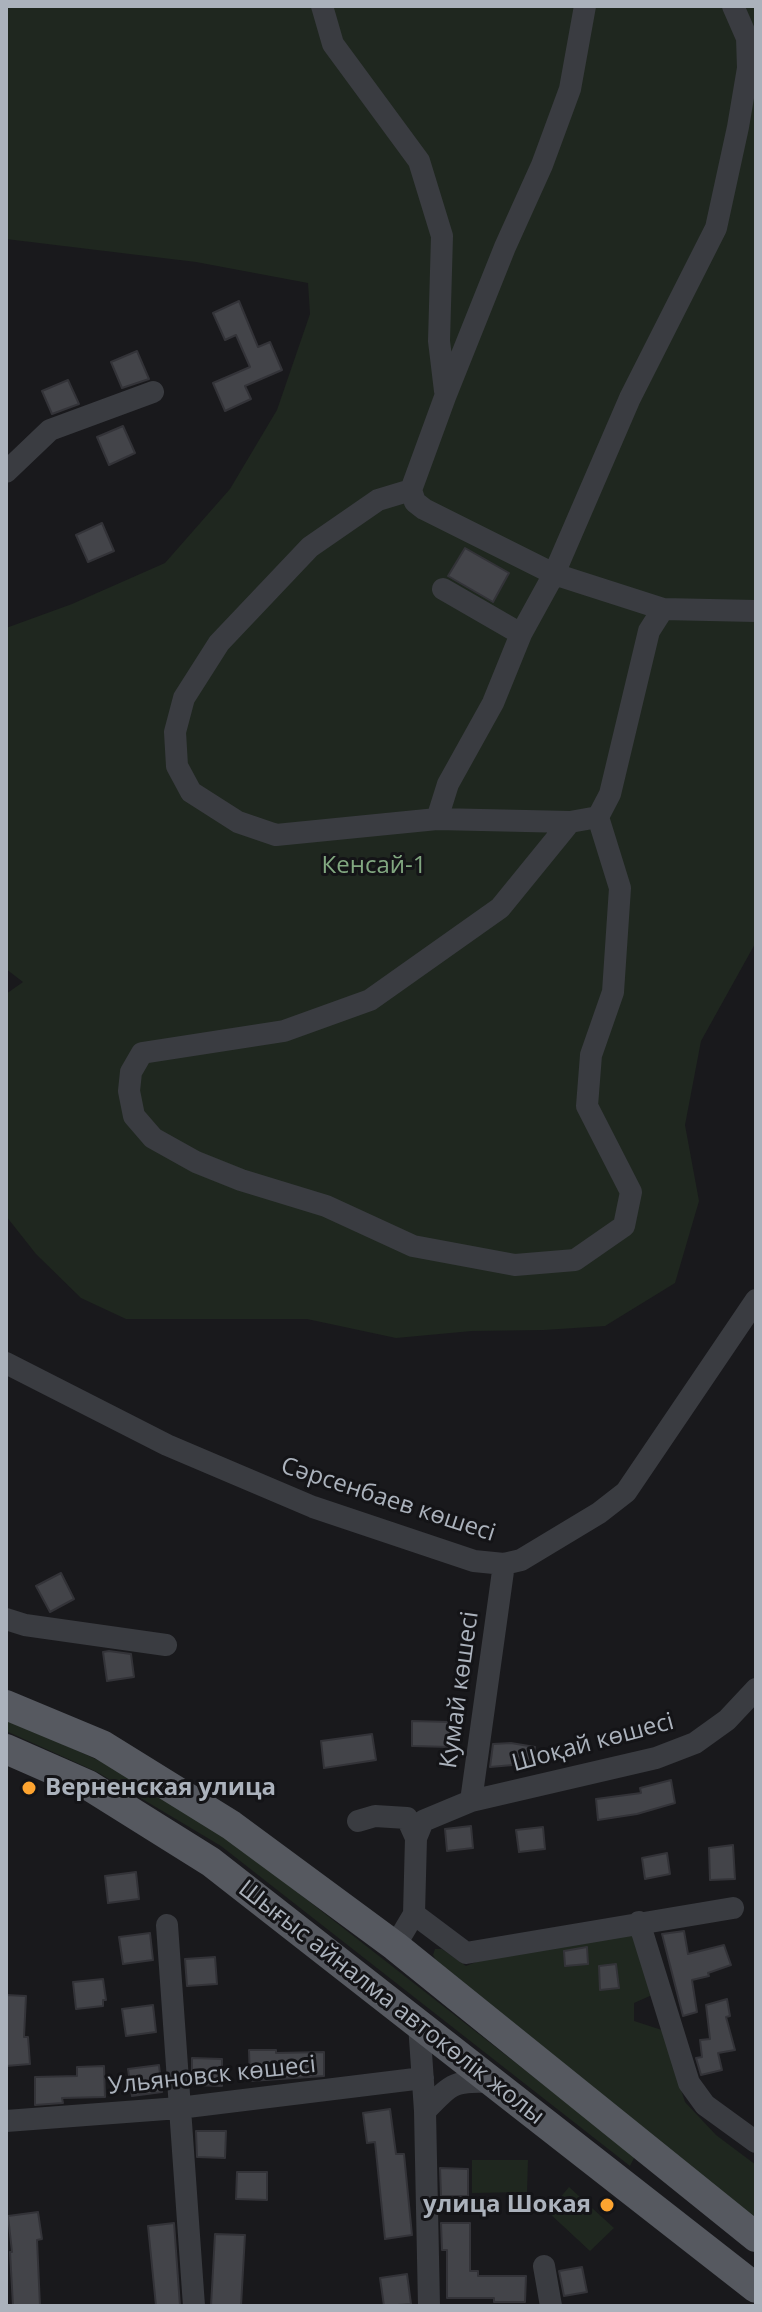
<!DOCTYPE html>
<meta charset="utf-8">
<style>
body{margin:0}
#map{position:relative;width:762px;height:2312px;overflow:hidden;background:#19191c;font-family:"Open Sans",sans-serif}
canvas{display:block}
.frame{position:absolute;inset:0;border:8px solid #abb2bc;pointer-events:none}
</style>
<div id="map">
<canvas width="762" height="2312"></canvas>
<div class="frame"></div>
</div>
<script>
const g = document.querySelector('canvas').getContext('2d');
g.lineJoin = 'round';
function fillPath(path, color) {
  g.fillStyle = color;
  g.fill(path, 'evenodd');
}
function trace(path, color, width, dash) {
  g.strokeStyle = color;
  g.lineWidth = width;
  g.lineCap = dash ? 'butt' : 'round';
  g.setLineDash(dash || []);
  g.stroke(path);
}
function drawText(font, color, halo, rows, align = 'center') {
  g.font = font + ' "Open Sans",sans-serif';
  g.lineWidth = 6;
  g.setLineDash([]);
  g.textBaseline = 'middle';
  g.strokeStyle = halo;
  g.fillStyle = color;
  for (const [text, x, y, turn = 0] of rows) {
    g.save();
    g.translate(x, y);
    g.rotate((+turn || 0) * Math.PI / 180);
    g.textAlign = isNaN(turn) ? turn : align;
    if (halo) g.strokeText(text, 0, 0);
    g.fillText(text, 0, 0);
    g.restore();
  }
}
fillPath(new Path2D(`
 M6 6H756V942L701 1041 685 1125 699 1201 675 1283 605 1326 544 1330 472 1331 396 1338 307 1319H126L81 1298 36 1254 6 1216V994L23 982 6 969V628L72 604 165 563 230 489 277 410 310 314 308 283 196 262 6 239Z
 M6 1718 102 1762 228 1838 635 2156 630 2166 221 1846 97 1772 6 1731Z
 M606 1936H633L652 1995 634 2003V2021L662 2030 685 2102 716 2135 756 2165V2219L436 1960 433 1955 435 1949H442L466 1966 486 1958Z
 M472 2160H528L527 2192 472 2193Z
 M569 2187 614 2228 590 2251 548 2212Z`), '#1f271f');
const building = new Path2D(`
 M239 301 258 347 270 342 282 370 245 386 251 399 225 411 213 383 250 367 236 335 225 340 213 313Z
 M137 351 149 379 122 388 111 362Z
 M68 380 79 404 52 414 42 391Z
 M123 426 135 453 109 465 97 437Z
 M102 523 114 551 88 562 76 535Z
 M465 548 509 573 493 602 448 576Z
 M61 1573 74 1599 50 1612 36 1586Z
 M109 1651 131 1654 134 1677 107 1681 103 1652Z
 M412 1721 451 1722 450 1747 412 1746Z
 M372 1734 376 1760 324 1768 321 1741Z
 M511 1743 535 1747 532 1761 512 1757 513 1765 490 1767 493 1744Z
 M671 1780 675 1803 637 1814 598 1820 596 1799 641 1793 640 1788Z
 M471 1826 473 1848 447 1851 445 1829Z
 M543 1827 545 1849 519 1852 516 1830Z
 M733 1845 735 1879 710 1880 709 1848Z
 M667 1853 670 1874 645 1879 642 1858Z
 M136 1872 139 1899 108 1903 105 1876Z
 M684 1931 688 1954 724 1945 731 1965 708 1973 709 1976 692 1980 697 2012 683 2016 662 1934Z
 M150 1933 153 1960 123 1964 119 1937Z
 M587 1947 588 1964 565 1966 564 1951Z
 M215 1957 217 1984 187 1986 185 1959Z
 M616 1964 619 1988 600 1990 599 1966Z
 M103 1979 106 2000H103V2006L76 2009 73 1982Z
 M6 1995 26 1996 24 2037H28L30 2064 6 2066Z
 M727 1999 730 2016 726 2017 735 2050 718 2053 722 2070 701 2075 696 2058 702 2057 700 2040 710 2039 706 2005Z
 M153 2005 156 2032 126 2036 122 2009Z
 M249 2050H276V2053L324 2052V2076L250 2081Z
 M192 2058 222 2059V2086L192 2085Z
 M159 2065 162 2092 132 2096 128 2069Z
 M104 2066 105 2097 62 2098 63 2103 35 2105V2077L77 2076V2067Z
 M390 2109 396 2154H404L412 2235 385 2239 375 2142 367 2143 363 2113Z
 M196 2131H226L225 2158 197 2157Z
 M440 2168 468 2169V2196H441Z
 M237 2172H267V2200L236 2199Z
 M38 2212 42 2239 37 2240 40 2306H13L10 2252H12L8 2216Z
 M174 2223 180 2306H156L148 2226Z
 M441 2223H470V2271H478V2276H526L525 2302H494V2298H447V2250H442Z
 M215 2234 245 2235 241 2306H211Z
 M582 2267 587 2292 564 2296 559 2271Z
 M407 2274 411 2304 384 2306 380 2278Z`);
fillPath(building, '#434449');
trace(building, '#333338', 2);
trace(new Path2D(`
 M322 6 333 44 419 161 442 236 439 341 445 391
 M585 6 570 89 542 165 505 247 445 397 411 490 415 502 424 509 554 574 630 398 716 228 738 127 748 68 747 38 733 6
 M6 472 50 430 153 392
 M411 490 378 500 310 547 219 643 184 698 175 732 177 766 191 792 238 822 276 835 437 819 570 822 598 817 610 794 649 631 663 609 756 611
 M443 589 521 634 554 574 663 609
 M437 819 448 784 493 703 521 634
 M570 822 500 908 370 1000 284 1031 142 1053 131 1072 129 1091 134 1116 153 1138 196 1162 241 1180 326 1206 413 1246 515 1265 575 1260 624 1226 631 1192 587 1106 591 1055 613 992 620 888 598 817
 M6 1363 167 1445 313 1507 474 1561 504 1564 521 1560 599 1513 626 1492 756 1300
 M6 1619 25 1625 166 1645
 M471 1801 504 1564
 M358 1821 375 1816 407 1818 416 1838 414 1914 395 1946
 M416 1838 423 1821 471 1801 656 1758 695 1743 727 1720 756 1689
 M414 1914 466 1953 733 1908
 M639 1922 689 2083 705 2105 756 2142
 M167 1925 194 2306
 M419 2024 425 2111 429 2306
 M425 2111C454 2081 454 2081 496 2082
 M6 2121 179 2108 423 2078
 M544 2266 551 2306`), '#3a3c41', 22);
trace(new Path2D(`
 M6 1705 102 1745 231 1825 395 1946 756 2237
 M6 1749 88 1785 211 1862 756 2288`), '#565960', 30);
for (const [x, y, r, color] of [
 [29,1788,8,"#fda430"],
 [607,2205,8,"#fda430"]
]) {
  const dot = new Path2D();
  dot.arc(x, y, r, 0, 2 * Math.PI);
  g.fillStyle = color;
  g.fill(dot);
  trace(dot, '#141417', 3);
}
drawText('24px', '#82a881', '#141417', [
 ["Кенсай-1",374,866]
]);
drawText('24px', '#abb2bc', '#141417', [
 ["Сәрсенбаев көшесі",388,1500,18],
 ["Кумай көшесі",460,1690,-82],
 ["Шоқай көшесі",593,1743,-15],
 ["Шығыс айналма автокөлік жолы",391,2003,38],
 ["Ульяновск көшесі",212,2076,-6]
]);
drawText('bold 24px', '#abb2bc', '#141417', [
 ["Верненская улица",45,1788],
 ["улица Шокая",591,2205,"right"]
], 'left');
</script>
